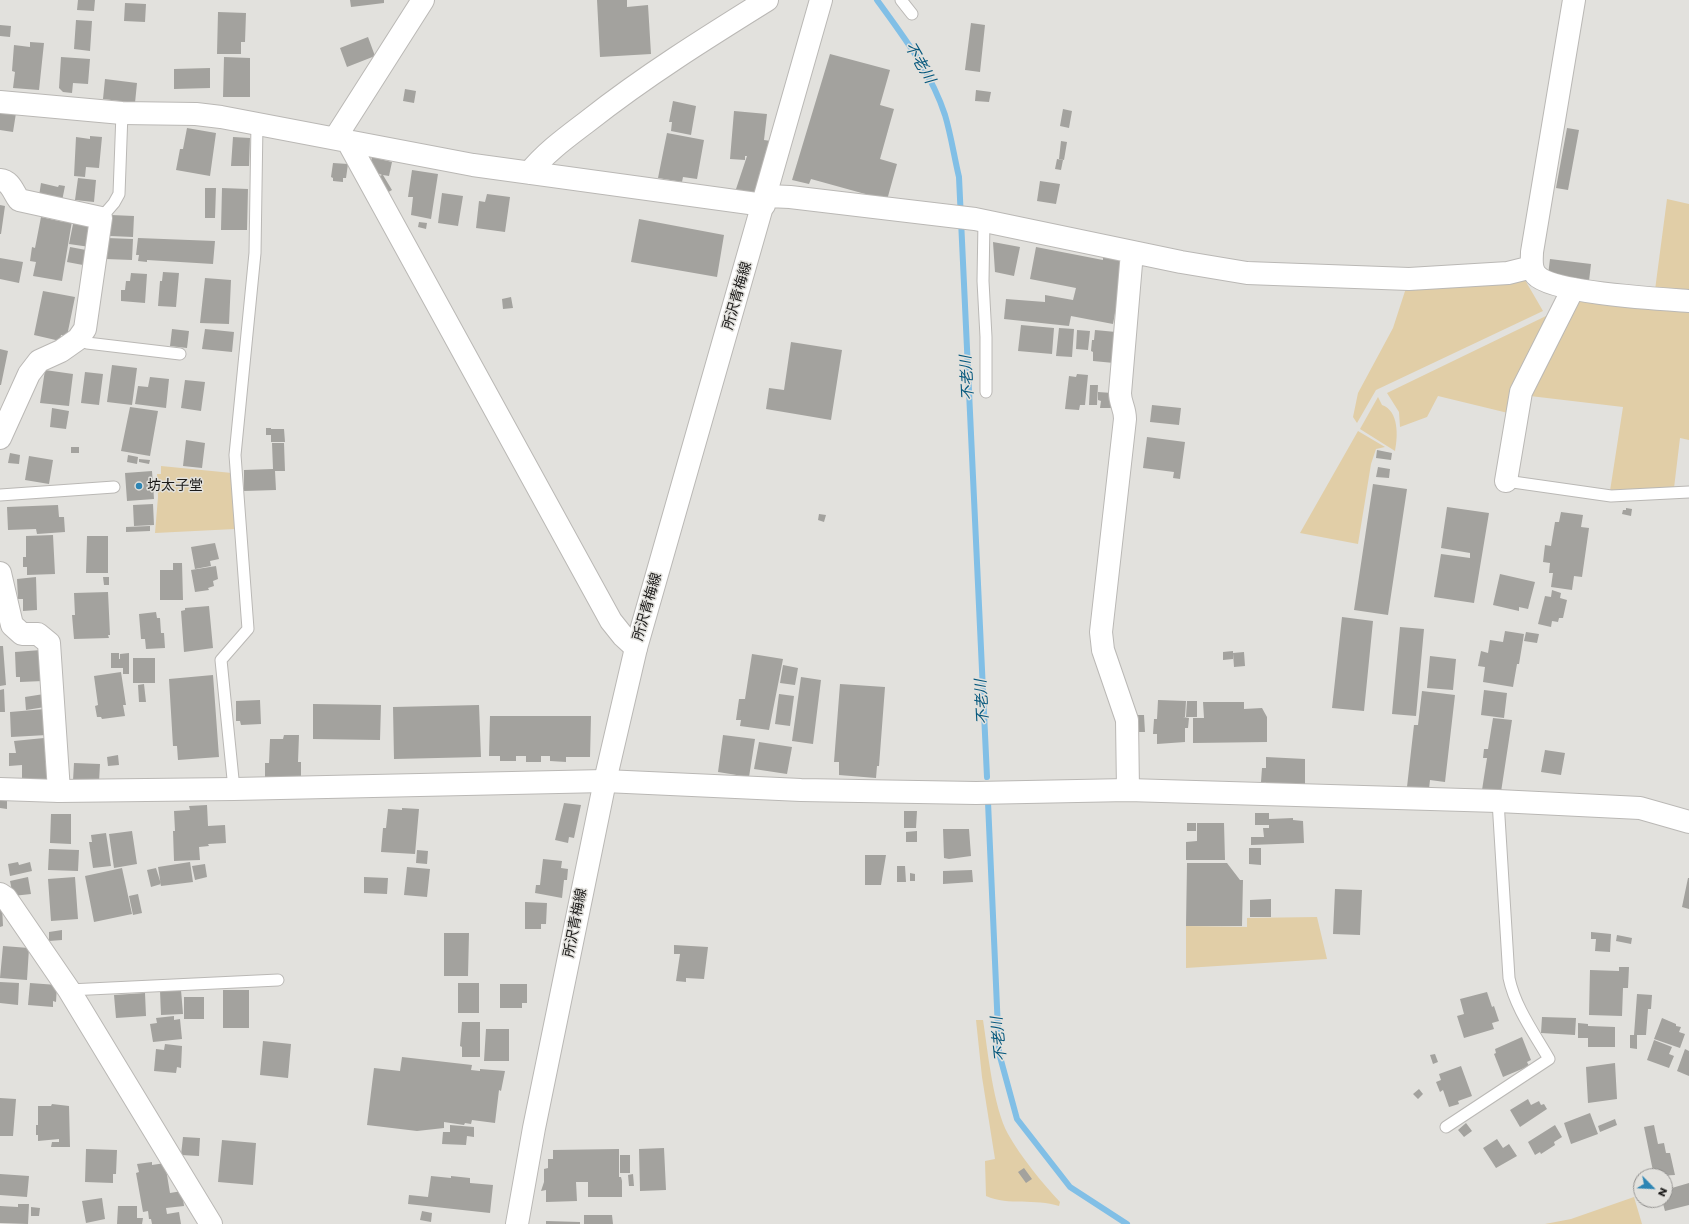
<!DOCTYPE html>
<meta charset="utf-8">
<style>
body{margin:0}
#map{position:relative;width:1689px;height:1224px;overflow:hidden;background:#e2e1dd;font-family:Poppins,sans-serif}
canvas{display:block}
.north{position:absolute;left:1633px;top:1168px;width:40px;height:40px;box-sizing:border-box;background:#e2e1dd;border:1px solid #92918f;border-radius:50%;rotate:114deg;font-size:11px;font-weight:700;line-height:16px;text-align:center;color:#1b1a19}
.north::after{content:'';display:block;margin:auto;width:14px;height:18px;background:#2d85b4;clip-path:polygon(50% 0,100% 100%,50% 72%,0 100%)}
</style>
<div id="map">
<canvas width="1689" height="1224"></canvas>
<div class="north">N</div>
</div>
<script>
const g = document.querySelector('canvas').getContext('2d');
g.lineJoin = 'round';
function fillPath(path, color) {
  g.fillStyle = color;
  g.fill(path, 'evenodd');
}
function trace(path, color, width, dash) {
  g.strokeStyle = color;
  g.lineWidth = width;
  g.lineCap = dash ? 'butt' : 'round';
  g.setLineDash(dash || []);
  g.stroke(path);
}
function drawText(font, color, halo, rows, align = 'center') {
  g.font = font + ' Poppins,"Noto Sans JP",sans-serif';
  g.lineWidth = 3;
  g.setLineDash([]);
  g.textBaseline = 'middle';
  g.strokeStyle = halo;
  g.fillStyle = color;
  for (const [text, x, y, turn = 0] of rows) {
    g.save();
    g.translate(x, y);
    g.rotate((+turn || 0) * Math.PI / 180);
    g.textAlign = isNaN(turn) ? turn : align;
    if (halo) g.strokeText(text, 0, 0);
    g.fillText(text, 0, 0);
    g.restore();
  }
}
fillPath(new Path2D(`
 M1667 199 1689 204V293L1655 290Z
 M1525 280 1543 311 1376 390 1357 423 1353 417 1358 393 1393 328 1407 285Z
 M1582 301 1689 311V440L1680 438 1674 488 1610 491 1623 407 1530 396 1575 304Z
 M1546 316 1547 318 1508 413 1438 396 1427 417 1400 427 1399 412 1387 393Z
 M1378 397 1382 405C1399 411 1398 436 1395 451L1360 429Z
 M1358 431 1385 447 1376 449 1371 464 1358 544 1300 533Z
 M161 466 232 473 235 529 155 533 158 497 157 474H161Z
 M1317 917 1327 959 1186 968V926L1247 927V918Z
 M976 1020H983C988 1052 993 1106 1008 1134 1021 1157 1042 1183 1060 1202L1059 1206C1035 1198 1009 1206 986 1196L985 1161 995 1159 982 1077Z
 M1634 1197 1642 1224H1545L1571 1219Z`), '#e1cea7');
trace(new Path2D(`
 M877 0C903 36 931 72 945 115 951 135 954 156 959 177L987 777
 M988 802 999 1053 1017 1119 1070 1187 1127 1224`), '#81bfe6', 6);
fillPath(new Path2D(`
 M78 0H95L94 11 77 10Z
 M350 0H384V3L351 7Z
 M597 0H627V7L648 5 651 54 600 57Z
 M125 3 146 4 145 22 124 21Z
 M218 12 246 13 245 42H241V54H217Z
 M76 20 92 21 90 51 74 49Z
 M971 23 985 25 980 72 965 70Z
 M0 25 11 26 10 37 0 36Z
 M368 37 375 56 347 67 340 48Z
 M30 42 44 43 39 90 13 88 15 72 12 71 14 45 30 47Z
 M830 54 890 70 880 105 894 109 880 159 897 164 887 200 811 179 809 184 792 180Z
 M61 57 90 59 88 84 73 83 72 93 63 92 59 88Z
 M224 57 250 58V97H223Z
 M210 68V88L174 89V69Z
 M105 79 137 83 135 103 103 99Z
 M405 89 416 91 414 103 403 101Z
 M976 90 991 92 989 102 975 101Z
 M673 101 696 106 691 135 671 131 672 122H669Z
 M1063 109 1072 111 1069 128 1060 126Z
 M734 111 767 114 764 140 771 141 756 192 749 194 735 192 747 156H745V160L730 159Z
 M0 112 16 113 13 132 0 130Z
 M187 128 216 133 210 176 176 170 180 149H183Z
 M1567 128 1579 130 1568 190 1556 188Z
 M667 133 704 140 697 179 683 177 682 182 658 178Z
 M90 136 102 137 99 168 86 167 85 177 74 176 76 137 90 139Z
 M233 137 250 138 249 166H231Z
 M1061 141 1067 142 1064 160 1059 159Z
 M372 157 392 162 389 176 383 175 392 190 385 194 375 178 382 175 369 169Z
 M1057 159 1063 160 1061 170 1055 169Z
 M333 163 348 164 346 178H343V182L333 181V178L331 177Z
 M412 170 438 174 431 219 411 215 413 197H408Z
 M78 178 96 180 94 202 75 200Z
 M1040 181 1060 184 1056 204 1037 201Z
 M41 183 58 187 59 185 65 186 62 201 39 196Z
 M205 188H216L215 218H205Z
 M222 188 248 189 247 230H221Z
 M442 193 463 196 458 226 438 223Z
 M487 194 510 197 505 232 476 228 479 201 485 202Z
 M0 205 5 206 1 234H0Z
 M111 215 134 216 133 237 110 236Z
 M41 217 64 222V219L72 221 62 281 33 276 36 262 30 261 32 247 35 248Z
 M74 219 94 223 90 247 69 244Z
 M639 219 724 235 717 277 631 262Z
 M419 222 427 223 426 229 418 227Z
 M107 238 133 239 132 260 106 259Z
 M138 238 215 241 213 264 147 260V262L138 261 139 255H136Z
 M993 242 1020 247 1014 276 995 272Z
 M70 247 86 250 83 265 67 262Z
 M1036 247 1103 260V255L1128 261 1122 275 1113 324 1071 316 1069 326 1004 319 1006 299 1045 302V295L1073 300 1076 288 1030 279Z
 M0 258 23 262 19 283 0 279Z
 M1550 259 1591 264 1589 281 1548 275Z
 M163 272 179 273 176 307 158 306 160 281H162Z
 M131 273 147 274 145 303 121 301V290H125L126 281H130Z
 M205 278 231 280 229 324 200 323Z
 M43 291 75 297 67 336 61 335 60 341 34 335Z
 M511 297 513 308 503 309 502 299Z
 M1021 325 1054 328 1052 354 1018 351Z
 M1059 328 1074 329 1072 357 1056 356Z
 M172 329 189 331 187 348 170 346Z
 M205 329 234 332 232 352 202 349Z
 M1077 330 1090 331 1088 350 1076 349Z
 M1095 330 1116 332 1114 363 1093 361V352L1091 351 1092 340H1094Z
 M791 342 842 350 831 420 766 409 769 388 784 390Z
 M0 349 8 351 1 385H0Z
 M112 365 137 368 132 405 107 402Z
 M45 370 73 374 69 406 40 403Z
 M85 372 103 374 99 405 81 403Z
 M1077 374 1088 375 1085 405H1080L1079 410 1065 409 1069 376 1076 377Z
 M150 377 169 379 166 408 135 404 138 386 148 387Z
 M185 380 205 382 201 411 181 408Z
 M1090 385H1098L1097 405H1089Z
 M1098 392 1112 393 1113 408H1100L1101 401 1098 400Z
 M1152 405 1181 408 1179 425 1150 422Z
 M130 407 158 411 150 456 121 451Z
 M52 408 69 411 66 429 50 427Z
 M266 428H271V433V429H284L285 442H271V435H266Z
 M1147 437 1185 442 1180 479 1173 478 1174 472 1143 468Z
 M186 440 205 443 202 468 183 466Z
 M272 443H284L285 471H275L276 490 244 491V470L273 469Z
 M71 447H79V453H71Z
 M1377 450 1392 453 1391 460 1376 458Z
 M10 453 20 455 19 464 8 463Z
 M128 455 138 457 137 464 127 462Z
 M29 456 53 460 49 484 25 480Z
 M139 459 150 460 149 464 139 462Z
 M1378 467 1390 469 1389 478 1376 477Z
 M152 471 154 499 127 501 125 473Z
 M1373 484 1407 489 1388 615 1354 610Z
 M153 504 154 525 134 526 133 505Z
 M58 505 59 517H64L65 532 37 534 36 529 8 530 7 507Z
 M1447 507 1489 513 1474 603 1434 597 1441 554 1470 558V553L1441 548Z
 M1626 508 1632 509 1631 516 1622 514 1623 510H1626Z
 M1561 512 1583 515 1581 527 1589 528 1582 577 1574 576 1572 590 1551 587 1553 573H1549L1550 563 1543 562 1545 545 1551 546 1555 522H1559Z
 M819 514 826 515 824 522 818 520Z
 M150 526V531L126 532V527Z
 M53 535 55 574 27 575V567H23V557H26V536Z
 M87 536H108V573H86Z
 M215 543 219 559 210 561 211 566 195 569 191 547Z
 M173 563H182L183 600H160V570H173Z
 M216 566 218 579 213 581 214 586 208 588 209 590 195 592 191 570Z
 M1500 574 1535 582 1528 609 1519 607V611L1493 605Z
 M36 577 37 610 23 611V599H18L17 579Z
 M103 577H109V585H104Z
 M1552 590 1561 593 1560 598 1567 600 1563 618H1559L1558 622 1552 621 1551 627 1538 624 1545 596 1551 597Z
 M108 592 110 635H108L109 638 74 639 72 615H75L74 593Z
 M209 606 213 648 184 652 181 611 185 610V608Z
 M156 612 157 618H160L161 633H164L165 648 146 649 145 639H141L139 614Z
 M1342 617 1373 621 1364 711 1332 708Z
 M1400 627 1424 629 1416 716 1392 714Z
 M1505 631 1524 634 1519 664H1517L1513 687 1483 682 1485 667 1478 666 1481 651 1488 653 1490 640 1503 642Z
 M1526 632 1539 634 1537 643 1524 641Z
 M0 646H3L6 685 0 686Z
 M41 650 43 681 20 682V677H16L15 652Z
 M1233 651V659L1223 660V652Z
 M1244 652 1245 666 1234 667 1233 653Z
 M111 653H119V659H120V654L129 653V674H123V668H111Z
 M752 654 783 659 769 730 740 726 741 720H736L739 699H745Z
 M1430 656 1456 659 1453 690 1427 688Z
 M133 658H155V683H133Z
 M783 665 798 668 795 685 780 683Z
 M121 672 126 705H123L125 716 102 719 101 717H97L95 706 98 705 94 676Z
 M213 675 219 757 178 760 177 746H173L169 679Z
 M801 677 821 680 813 744 792 741Z
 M144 684 146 702H139L138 685Z
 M840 684 885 687 879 766H877L876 778 839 775V762H834Z
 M4 689 5 712H0V690Z
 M1484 690 1507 693 1504 718 1481 715Z
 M1422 691 1455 695 1445 782 1430 780 1429 789 1407 787 1414 725H1418Z
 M44 694 45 707 26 710 25 697Z
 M779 694 794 696 790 726 775 724Z
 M260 700 261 724 241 725 240 721H236V701Z
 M1158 700 1186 701 1185 717H1183L1189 718 1188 728H1185V742L1157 744V734H1153L1154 719H1157Z
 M1187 701H1197V717H1186Z
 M1203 702H1244V709L1262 708 1267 717V742L1193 743V718H1204Z
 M313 704 381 705 380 740 313 739Z
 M479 705 481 757 394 759 393 707Z
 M45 709 47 735 11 737 10 712Z
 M1132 715H1144L1145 732H1132Z
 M490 716H591L590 757H566V762L550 761V756H541V762H526V756H516V761H500V756H489Z
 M1493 718 1512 720 1501 792 1482 790 1487 758H1483L1484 749H1488Z
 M284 735H299L298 762H301V777H265V763H269L270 739H283Z
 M723 735 755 739 749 777 718 772Z
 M44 738 47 783 22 782V765L9 766V753H16L14 741Z
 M759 742 792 747 787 774 754 769Z
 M1545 750 1565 753 1561 775 1541 772Z
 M118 755 119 765 108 766 107 757Z
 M1266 757 1305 759V784H1266V782H1261L1262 768H1266Z
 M74 763 100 764 99 782 73 781Z
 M0 801H7V809L0 808Z
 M564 803 581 805 574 838 569 837 568 843 555 840Z
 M207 805 208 826 225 825 226 843 208 844 209 846 199 847 200 860 174 861 173 831H175L174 811 190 810 189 806Z
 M402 808 419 809 415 854 381 852 383 828H386L388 809 402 810Z
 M904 811H917L916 828H904Z
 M1255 813H1269V819L1293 818V820L1303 821 1304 843 1251 845V837H1264L1263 828H1269V825H1255Z
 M51 814H71V844L50 843Z
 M1187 823H1196V831H1187Z
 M1197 823H1224L1225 860H1186V842L1197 841Z
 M943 829H969L971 856 949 859 944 858Z
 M132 831 137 864 114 868 109 834Z
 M917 831V842H906V832Z
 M106 833 111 866 93 868 89 842H92L91 835Z
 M1249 848H1261V865L1249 864Z
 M49 849 79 850 78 871 48 870Z
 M417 850 428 851 427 864 416 863Z
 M865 855H886L881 885H865Z
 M543 859 562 861 561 868 568 869 567 880H564L562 898 535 893 536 885H540Z
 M18 862 19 865 30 862 32 871 10 876 8 864Z
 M190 862 193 882 161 886 158 867Z
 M1187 863H1227L1240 880H1243L1242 926H1186Z
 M205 864 207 877 195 880 192 866Z
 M897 866H905L906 882H897Z
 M407 867 430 869 427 897 404 895Z
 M122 868 132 914 94 922 85 876Z
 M156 868 161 884 151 887 147 870Z
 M972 870 973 882 943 884V871Z
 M910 873 915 874V881H910Z
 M28 877 31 894 13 896 10 881Z
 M75 877 78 919 51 921 48 879Z
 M364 877 388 878 387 894 364 893Z
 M1688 878H1689V909L1682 907Z
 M1335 889 1362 890 1360 935 1333 934Z
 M138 894 142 913 133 915 129 896Z
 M1271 899V917H1250V900Z
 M525 902 547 903 546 924H541V929H525Z
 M0 905H2L3 926 0 927Z
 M62 930V940L49 941V932Z
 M1591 932 1611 934 1610 952 1595 951 1596 939H1591Z
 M444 933H469L468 976H444Z
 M1617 935 1632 938 1631 944 1616 941Z
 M674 945 708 947 704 979 686 978V982L676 981 680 954H674Z
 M3 946 29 948 27 980 0 978Z
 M1619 967H1629L1628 988H1623L1622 1016 1589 1015 1590 970 1619 971Z
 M0 982 19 983 18 1005 0 1003Z
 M30 983 57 985 56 1002 53 1001V1007L28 1005Z
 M458 983H479V1013H458Z
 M500 984H527V1003H522V1008H500Z
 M181 990 183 1014 161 1015 160 991Z
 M223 990H249V1028H223Z
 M1487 992 1492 1007 1494 1006 1499 1021 1492 1023 1494 1029 1464 1038 1457 1016 1464 1014 1460 999Z
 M145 993 146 1016 116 1018 114 995Z
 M1637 994 1652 995 1651 1009H1648L1646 1035H1637V1049L1630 1048V1035H1634Z
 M184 997H204V1019H184Z
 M174 1016V1020L180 1019 182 1039 153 1042 150 1024 157 1023 156 1018Z
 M1542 1017 1576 1018 1575 1035 1541 1033Z
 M1662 1018 1676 1024V1026L1681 1027 1679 1032 1685 1034 1680 1048 1654 1039Z
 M462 1022H480V1057H462V1047L460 1046Z
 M1578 1023 1588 1024V1026L1615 1027V1047H1588V1038H1578Z
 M486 1029H509V1061H484Z
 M1522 1037 1531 1060 1527 1062 1529 1066 1503 1077 1494 1054 1496 1053 1495 1049Z
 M1654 1040 1672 1047 1669 1054 1674 1056 1669 1068 1647 1060Z
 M263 1041 291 1044 288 1078 260 1075Z
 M165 1044 182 1046 181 1068 177 1067 176 1073 154 1071 156 1049 164 1050Z
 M1685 1049 1689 1051V1076L1677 1071Z
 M1435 1054 1438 1062 1433 1064 1430 1055Z
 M402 1057 472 1065 471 1070 480 1071V1069L505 1071 501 1091 499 1090 495 1123 472 1120 471 1124 465 1123 464 1125 444 1122V1128L417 1131 367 1125 374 1068 400 1071Z
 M1615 1063 1617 1099 1588 1103 1586 1067Z
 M1461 1066 1472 1096 1458 1101 1459 1104 1449 1107 1443 1090 1440 1092 1436 1082 1441 1080 1439 1074Z
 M1419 1089 1423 1094 1418 1099 1413 1094Z
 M0 1098 16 1099 13 1136H0Z
 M1528 1099 1531 1105 1539 1101 1541 1105 1544 1104 1547 1109 1520 1127 1510 1110Z
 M52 1104 69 1106 70 1147H51L52 1142H59V1139L38 1141V1135H36V1125H38V1106H51Z
 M1590 1113 1598 1134 1571 1144 1564 1123Z
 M1615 1119 1617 1125 1600 1132 1598 1126Z
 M1466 1123 1472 1131 1464 1137 1458 1130Z
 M450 1125 474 1127V1137L467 1136 466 1145 442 1144 443 1132H450Z
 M1555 1125 1562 1137 1554 1142 1555 1145 1541 1154 1540 1152 1535 1155 1528 1142Z
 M1654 1125 1658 1144 1664 1143 1666 1153H1670L1675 1175 1654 1176 1644 1127Z
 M183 1137 200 1138 199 1156 181 1155Z
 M1497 1139 1503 1148 1509 1144 1517 1156 1496 1168 1483 1148Z
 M222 1140 256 1143 253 1185 218 1182Z
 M664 1148 666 1190 640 1191 639 1149Z
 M86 1149 117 1150 116 1174H113V1183L85 1182Z
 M619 1149V1177H621L622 1181V1197H588V1182H576L577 1201 546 1202V1190L541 1191 544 1182V1169L548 1168V1159H553V1150Z
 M620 1155H630V1173H620Z
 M152 1162V1165L165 1163 170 1193 182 1191 184 1206 166 1208 167 1214 179 1212 181 1224H152L151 1219H149L148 1211 143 1212 136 1173 139 1172 137 1164Z
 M1024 1168 1032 1179 1026 1183 1018 1172Z
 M0 1174 29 1176 27 1197 0 1195Z
 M633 1174 634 1186H629L628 1175Z
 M431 1176 451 1178V1176L470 1178V1183L493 1185 490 1213 408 1204 409 1195 428 1197Z
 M1689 1183V1205L1665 1211 1662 1200H1665V1190Z
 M102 1198 105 1219 86 1223 82 1201Z
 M18 1204H29L28 1224 0 1223V1206L18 1207Z
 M118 1206H137V1218H143L142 1224H117Z
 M31 1207 40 1208 39 1216H31Z
 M422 1211 432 1213 431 1222 420 1220Z
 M584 1215H612L613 1224H584Z
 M546 1221 580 1222V1224H546Z`), '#a3a29e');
const service = new Path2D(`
 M901 0 912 14
 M101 218 114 203 119 194 122 113
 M984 221 983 281 986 337V392
 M78 339 87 343 180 354
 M1506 481 1611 496 1689 492
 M0 495 114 487
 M234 789 221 660 248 629 235 455 255 253 257 123
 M69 990 278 980
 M1446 1127 1549 1059C1534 1033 1515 1007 1509 978L1498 801`);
const minor = new Path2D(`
 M1574 0 1532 252C1532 260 1530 268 1536 275 1552 293 1661 299 1689 301
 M0 102 122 113 196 114 221 117 473 165 764 205
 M337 138 339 132 423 0
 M347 140 611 621 623 636 636 648
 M529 173C546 152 567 137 588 121 645 76 706 38 767 0
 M0 180C11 181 13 192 19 200L101 218 85 329 78 339 61 351 39 361 29 374 0 438
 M767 196 790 197 975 219 1181 262 1247 273 1409 279 1508 273 1532 267
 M1506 481 1521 392 1573 289
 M0 573 12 625 22 634H38L49 643 59 791
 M1128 790 1127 720 1103 650 1101 632 1125 419C1125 408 1120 403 1120 393L1132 252
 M0 894 6 898 69 990 211 1224`);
const tertiary = new Path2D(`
 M0 789 59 791 234 789 605 781 801 790 976 793 1128 790 1498 801 1640 808 1689 822`);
const secondary = new Path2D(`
 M517 1224 534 1128 605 781 636 648 821 0`);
trace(service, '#bab8b5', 13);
trace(minor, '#bab8b5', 24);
trace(tertiary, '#bab8b5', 24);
trace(secondary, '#bab8b5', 24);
trace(service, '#fff', 11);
trace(minor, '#fff', 22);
trace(tertiary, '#fff', 22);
trace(secondary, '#fff', 22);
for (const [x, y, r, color] of [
 [139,486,4,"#2d85b4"]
]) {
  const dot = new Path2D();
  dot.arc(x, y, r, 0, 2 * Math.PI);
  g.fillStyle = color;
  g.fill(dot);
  trace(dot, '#e2e1dd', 1.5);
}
drawText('14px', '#1b1a19', '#e2e1dd', [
 ["所沢青梅線",738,296,-74],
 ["所沢青梅線",648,607,-74],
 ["所沢青梅線",576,923,-79]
]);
drawText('14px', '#1b1a19', '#e2e1dd', [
 ["坊太子堂",147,486]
], 'left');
drawText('italic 15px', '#06587d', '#e2e1dd', [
 ["不老川",919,63,60],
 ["不老川",968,378,-93],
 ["不老川",983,702,-93],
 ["不老川",1000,1039,-96]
]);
</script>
